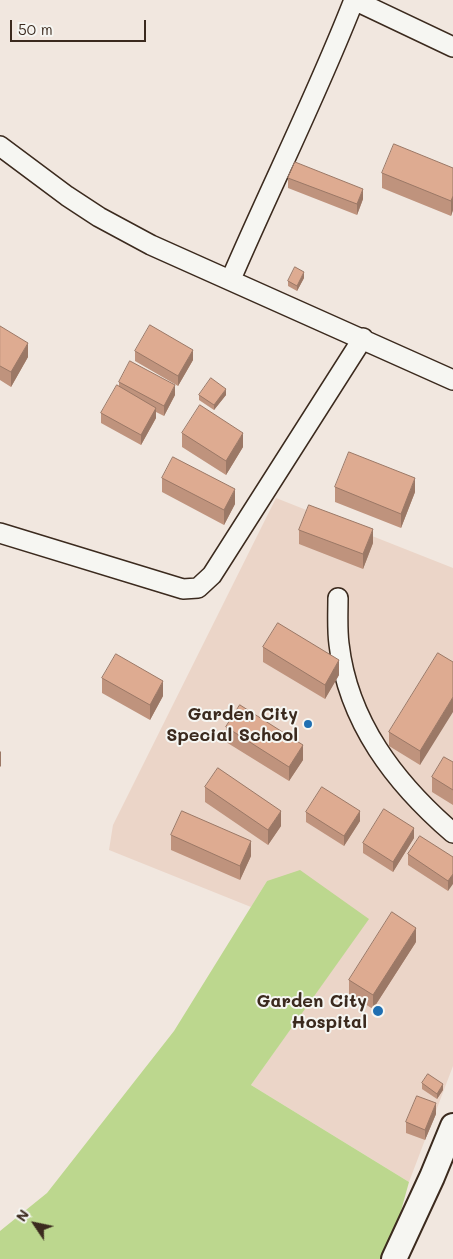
<!DOCTYPE html>
<style>
body{margin:0}
#map{position:relative;width:453px;height:1259px;overflow:hidden;background:#f1e7df;font-family:Mali,sans-serif}
canvas{display:block}
.north{position:absolute;left:10px;top:1199px;width:50px;height:50px;-webkit-text-stroke:4px #f6f6f2;paint-order:stroke;rotate:304deg;font-size:14px;font-weight:700;line-height:20px;text-align:center;color:#3b2a1e}
.north::after{content:'';display:block;margin:auto;width:18px;height:22px;background:#3b2a1e;clip-path:polygon(50% 0,100% 100%,50% 72%,0 100%)}
.scale{position:absolute;left:10px;top:20px;width:136px;height:22px;box-sizing:border-box;border:2px solid #3b2a1e;border-top:0;padding-left:6px;font-size:15px;line-height:18px;white-space:nowrap;color:#3b2a1e;-webkit-text-stroke:4px #f6f6f2;paint-order:stroke}
</style>
<div id="map">
<canvas width="453" height="1259"></canvas>
<div class="north">N</div>
<div class="scale">50 m</div>
</div>
<script>
const g = document.querySelector('canvas').getContext('2d');
g.lineJoin = 'round';
function fillPath(path, color) {
  g.fillStyle = color;
  g.fill(path, 'evenodd');
}
function trace(path, color, width, dash) {
  g.strokeStyle = color;
  g.lineWidth = width;
  g.lineCap = dash ? 'butt' : 'round';
  g.setLineDash(dash || []);
  g.stroke(path);
}
function drawText(font, color, halo, rows, align = 'center') {
  g.font = font + ' Mali,sans-serif';
  g.lineWidth = 4;
  g.setLineDash([]);
  g.textBaseline = 'middle';
  g.strokeStyle = halo;
  g.fillStyle = color;
  for (const [text, x, y, turn = 0] of rows) {
    g.save();
    g.translate(x, y);
    g.rotate((+turn || 0) * Math.PI / 180);
    g.textAlign = isNaN(turn) ? turn : align;
    if (halo) g.strokeText(text, 0, 0);
    g.fillText(text, 0, 0);
    g.restore();
  }
}
fillPath(new Path2D(`
 M276 498 453 568V1066L409 1182 251 1085 368 919 267 881 251 907 109 850 113 825Z`), '#ebd5c8');
fillPath(new Path2D(`
 M300 870 369 919 251 1085 409 1182 392 1243 385 1259H0V1231L47 1193 174 1031 267 881Z`), '#bcd78e');
const minor = new Path2D(`
 M354 0 453 47
 M0 146 67 196 99 217 151 245 453 380
 M231 279C271 186 317 95 354 0
 M0 533 183 589 198 588 212 575 363 338
 M338 598C338 613 337 629 339 644 348 722 395 783 453 833`);
const tertiary = new Path2D(`
 M394 1259 432 1177 453 1126`);
trace(minor, '#3b2a1e', 22);
trace(tertiary, '#3b2a1e', 28);
trace(minor, '#f6f6f2', 19);
trace(tertiary, '#f6f6f2', 24);
fillPath(new Path2D(`
 M453 168V210L451 216 382 188V173Z
 M288 178 363 199 357 215 288 188Z
 M304 278 297 291 288 286V281Z
 M0 326 28 357 11 387 0 380Z
 M135 351 193 360 178 386 135 361Z
 M119 382 175 395 164 416 156 412V418L141 445 101 423V413L119 386Z
 M199 395H226L214 410 199 400Z
 M182 433 243 447 226 475 182 447Z
 M162 478 235 504 224 525 162 492Z
 M335 487 415 492 401 528 335 502Z
 M299 530 373 543 363 569 299 544Z
 M263 647 339 675 325 699 263 662Z
 M453 662 420 765 389 746V732Z
 M102 678 163 696 150 720 102 693Z
 M226 727 303 760 289 781 226 742Z
 M453 762V805L432 792V777Z
 M205 787 281 826 268 845 205 802Z
 M306 812 360 821 344 846 306 822Z
 M171 835 251 856 240 880 171 850Z
 M414 838 393 872 363 853V843Z
 M408 854 453 857 448 891 408 865Z
 M416 942 373 1009 349 994V980Z
 M422 1083 443 1090 437 1099 422 1089Z
 M436 1114 425 1140 406 1133V1122Z`), '#bf937d');
fillPath(new Path2D(`
 M363 189V199L357 215V204Z
 M453 196V210L451 216V201Z
 M304 272V278L297 291V286Z
 M28 343V357L11 387V372Z
 M193 350V360L178 386V376Z
 M175 385V395L164 416V406Z
 M226 389V395L214 410V405Z
 M156 408V418L141 445V435Z
 M243 433V447L226 475V461Z
 M415 478V492L401 528V514Z
 M235 489V504L224 525V510Z
 M373 529V543L363 569V554Z
 M339 660V675L325 699V685Z
 M163 681V696L150 720V705Z
 M453 697V712L420 765V751Z
 M303 745V760L289 781V767Z
 M1 751V766L0 767V752Z
 M281 811V826L268 845V830Z
 M360 811V821L344 846V836Z
 M414 828V838L393 872V862Z
 M251 841V856L240 880V866Z
 M453 874V884L448 891V881Z
 M416 928V942L373 1009V995Z
 M443 1084V1090L437 1099V1094Z
 M436 1103V1114L425 1140V1130Z`), '#9b7866');
const building = new Path2D(`
 M394 144 453 168V196L451 201 382 173Z
 M295 162 363 189 357 204 288 178Z
 M295 267 304 272 297 286 288 281Z
 M150 325 193 350 178 376 135 351Z
 M0 326 28 343 11 372 0 366Z
 M130 361 175 385 164 406 119 382Z
 M211 378 226 389 214 405 199 395Z
 M117 385 156 408 141 435 101 413Z
 M200 405 243 433 226 461 182 433Z
 M349 452 415 478 401 514 335 487Z
 M173 457 235 489 224 510 162 478Z
 M309 505 373 529 363 554 299 530Z
 M278 623 339 660 325 685 263 647Z
 M438 653 453 662V697L420 751 389 732Z
 M116 654 163 681 150 705 102 678Z
 M240 705 303 745 289 767 226 727Z
 M444 757 453 762V790L432 777Z
 M218 768 281 811 268 830 205 787Z
 M322 787 360 811 344 836 306 812Z
 M384 809 414 828 393 862 363 843Z
 M182 811 251 841 240 866 171 835Z
 M420 836 453 857V874L448 881 408 854Z
 M392 912 416 928 373 995 349 980Z
 M428 1074 443 1084 437 1094 422 1083Z
 M417 1096 436 1103 425 1130 406 1122Z`);
fillPath(building, '#deab91');
trace(building, '#9b7866', 1);
for (const [x, y, r, color] of [
 [308,724,5,"#1f6fb2"],
 [378,1011,6,"#1f6fb2"]
]) {
  const dot = new Path2D();
  dot.arc(x, y, r, 0, 2 * Math.PI);
  g.fillStyle = color;
  g.fill(dot);
  trace(dot, '#f6f6f2', 2);
}
drawText('bold 18px', '#3b2a1e', '#f6f6f2', [
 ["Garden City",298,714],
 ["Special School",298,735],
 ["Garden City",367,1001],
 ["Hospital",367,1022]
], 'right');
</script>
